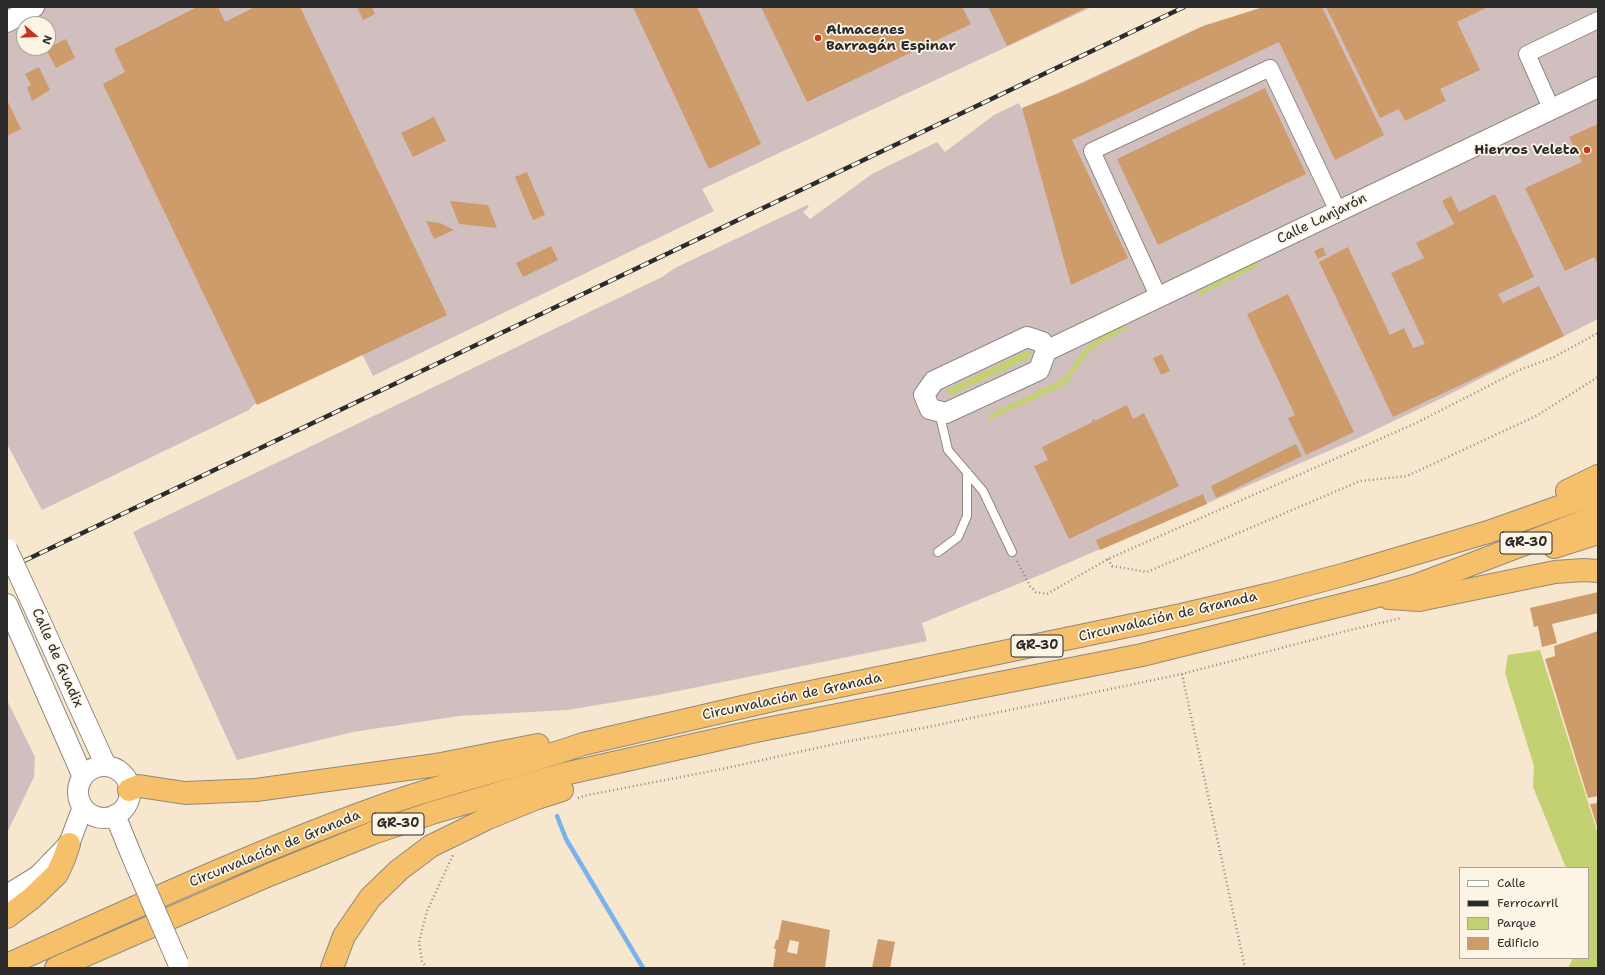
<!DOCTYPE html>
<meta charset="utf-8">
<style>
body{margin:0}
#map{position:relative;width:1605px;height:975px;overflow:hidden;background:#f7e7cf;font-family:"Shantell Sans",sans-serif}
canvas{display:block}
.frame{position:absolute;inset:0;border:8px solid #2b2b2b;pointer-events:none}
.legend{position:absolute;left:1459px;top:867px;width:130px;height:92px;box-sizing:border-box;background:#fcf5e5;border:1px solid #a8a49b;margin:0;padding:5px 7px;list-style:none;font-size:12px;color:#2b2b2b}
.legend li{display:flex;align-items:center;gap:8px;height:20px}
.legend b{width:20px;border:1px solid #a8a49b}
.north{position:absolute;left:16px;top:16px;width:40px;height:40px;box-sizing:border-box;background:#fcf5e5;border:1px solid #a8a49b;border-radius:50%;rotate:109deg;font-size:11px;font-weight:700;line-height:16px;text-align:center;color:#2b2b2b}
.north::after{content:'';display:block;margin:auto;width:14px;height:18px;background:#c8321e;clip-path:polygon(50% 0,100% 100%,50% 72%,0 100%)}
</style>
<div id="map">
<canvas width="1605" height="975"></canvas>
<div class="frame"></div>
<ul class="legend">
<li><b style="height:5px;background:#fff"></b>Calle</li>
<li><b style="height:5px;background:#2b2b2b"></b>Ferrocarril</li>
<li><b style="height:11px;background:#c3d173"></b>Parque</li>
<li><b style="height:11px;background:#ce9b6a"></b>Edificio</li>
</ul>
<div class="north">N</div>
</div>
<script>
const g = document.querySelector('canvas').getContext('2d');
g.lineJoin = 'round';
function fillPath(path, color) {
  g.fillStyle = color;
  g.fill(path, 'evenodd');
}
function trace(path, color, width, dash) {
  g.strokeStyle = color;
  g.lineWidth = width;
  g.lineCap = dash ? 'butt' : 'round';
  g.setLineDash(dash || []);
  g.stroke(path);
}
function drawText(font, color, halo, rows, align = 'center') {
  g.font = font + ' "Shantell Sans",sans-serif';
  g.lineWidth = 3.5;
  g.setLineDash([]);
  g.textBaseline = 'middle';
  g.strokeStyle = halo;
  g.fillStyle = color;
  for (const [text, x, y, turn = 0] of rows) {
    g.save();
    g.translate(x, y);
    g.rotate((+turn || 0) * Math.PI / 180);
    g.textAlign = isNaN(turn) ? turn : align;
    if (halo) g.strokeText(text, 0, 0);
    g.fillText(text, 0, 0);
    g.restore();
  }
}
fillPath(new Path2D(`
 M7 7H1092L702 189 714 211 373 376 361 352 253 405 249 410 42 510 7 444ZM24 24H48V48H24Z
 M1266 7H1598V319L1444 397 1354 440 1040 575 922 623 927 641 658 695 567 710 459 716 353 732 237 760 133 532 662 277 675 268 807 205 809 207 803 212 810 219 872 174 937 142 945 152 994 115 1019 103 1022 110 1205 25Z
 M7 700 35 757 34 777 7 833Z`), '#d1bfbf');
fillPath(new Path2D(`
 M1255 263 1260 265 1197 297 1200 291Z
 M1123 326 1129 328 1102 342 1090 351 1066 384 990 420V414L1061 380C1071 371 1076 358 1086 348 1096 338 1110 332 1123 326Z
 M1027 351 1030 352 1031 355 1030 358 951 395 948 394 946 391 948 389Z
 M1540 650 1598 834V968H1568L1573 958H1588V868H1566L1533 787 1534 766 1505 673 1508 655Z`), '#c3d173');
trace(new Path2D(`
 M557 816 566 839 643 968`), '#79b3ea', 4.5);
fillPath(new Path2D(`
 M197 7H218L225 22 255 7H300L447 315 257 405 103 84 125 72 114 49Z
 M357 7H372L375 14 363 20Z
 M633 7H697L761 144 709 169Z
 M761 7H962L971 24 807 102Z
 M988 7H1088L1007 46Z
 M1263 7H1322L1384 135 1335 160 1279 42 1173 92 1072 140 1128 258 1071 285 1022 108 1083 83 1201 27Z
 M1326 7H1488L1457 22 1480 70 1440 89 1446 101 1405 121 1399 109 1380 118Z
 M66 39 75 58 56 68 46 49Z
 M39 67 50 90 32 101 27 87 31 85 25 74Z
 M1265 88 1306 174 1158 245 1117 159Z
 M7 100 21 129 7 136Z
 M434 117 446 141 413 157 401 133Z
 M1598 124V265L1594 257 1565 271 1525 188 1582 162 1569 137Z
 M527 172 545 215 533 220 515 177Z
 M1495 194 1534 277 1498 294 1503 303 1539 286 1564 336 1393 417 1319 262 1348 247 1390 335 1404 328 1413 348 1425 344 1391 273 1424 258 1416 243 1454 224 1442 201 1451 196 1459 212Z
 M450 201 488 205 497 228 459 224Z
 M426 221 440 223 454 230 434 239Z
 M551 246 558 260 523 277 516 263Z
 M1323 247 1326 255 1318 259 1314 251Z
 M1288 294 1354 432 1306 455 1288 418 1295 415 1247 314Z
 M1162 354 1170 371 1161 375 1153 358Z
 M1127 405 1133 419 1144 413 1179 486 1069 539 1034 466 1048 460 1042 447Z
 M1296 444 1302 456 1216 498 1211 486Z
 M1203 494 1207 504 1100 550 1096 540Z
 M1598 592V613L1552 624 1557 643 1542 647 1538 626 1534 627 1530 608Z
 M1598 631V796L1588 798 1545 659 1555 656 1554 646Z
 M1598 803V830L1590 804Z
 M782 920 830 930 825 968H773L776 949H774L776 940H778ZM790 940 799 942 797 954 787 952Z
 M878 939 895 942 890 968H872Z`), '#ce9b6a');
const service = new Path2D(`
 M939 412 948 450 983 491 1012 552
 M938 552 958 537 967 516V472`);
const minor = new Path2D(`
 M1547 99 1527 54 1598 20
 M1154 287 1092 151 1270 68 1338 211`);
const tertiary = new Path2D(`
 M7 22 34 7
 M1046 351 1042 342 1027 337 934 381 924 395 930 409 946 413 1039 370 1046 351 1598 87
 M7 604 83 777
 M37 614 106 766
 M78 792a26 26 0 1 1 52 0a26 26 0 1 1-52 0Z
 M115 815 133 859
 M7 895 38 876 69 844 83 807`);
const motorway = new Path2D(`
 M1567 491 1598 476
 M1554 547 1598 533
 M1389 598 1419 600 1555 572 1584 570 1598 571
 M129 790 139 786 185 793 256 790 436 765 538 745
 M7 917 32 898 57 874 64 859 69 844
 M7 965C131 909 256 851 384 805 449 782 517 767 583 744L777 699 1181 615 1271 594 1346 574 1488 532 1598 493
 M56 968 269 875 373 833 435 812 564 774 756 731 1142 655 1374 597 1417 585 1598 516
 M332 968 344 936 370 898 399 870 431 846 488 818 537 798 562 790`);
trace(service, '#91897d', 10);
trace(minor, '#91897d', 18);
trace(tertiary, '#91897d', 22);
trace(motorway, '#91897d', 24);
trace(new Path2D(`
 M1093 420 1094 421
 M1108 559 1112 566 1147 572 1360 481 1407 476 1536 416 1598 377
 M1017 561 1030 586 1036 592 1047 594 1108 559 1414 424 1473 394 1517 371 1554 357 1598 333
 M1182 674 1245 968
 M578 798 588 795 722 769 844 742 928 727 1182 674 1350 630 1402 618
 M427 968 422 961 419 942 427 911 453 855`), '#91897d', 2.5, [1, 3]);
trace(service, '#fff', 8);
trace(minor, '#fff', 16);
trace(tertiary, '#fff', 20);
trace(motorway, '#f6c06b', 22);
const rail = new Path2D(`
 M7 569 1184 7`);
trace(rail, '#2b2b2b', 4.5);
trace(rail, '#fcf5e5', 3, [9]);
const tertiaryBridge = new Path2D(`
 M7 549 37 614
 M133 859 178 963`);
trace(tertiaryBridge, '#91897d', 22, []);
trace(tertiaryBridge, '#fff', 20);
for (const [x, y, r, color] of [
 [818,38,4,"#c8321e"],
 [1587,150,4,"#c8321e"]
]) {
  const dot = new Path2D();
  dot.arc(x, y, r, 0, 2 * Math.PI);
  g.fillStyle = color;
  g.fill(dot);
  trace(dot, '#fcf5e5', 1.5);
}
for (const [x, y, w] of [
 [1526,543,52],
 [1037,646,52],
 [398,824,52]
]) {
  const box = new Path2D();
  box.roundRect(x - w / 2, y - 11, w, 22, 3);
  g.fillStyle = '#fcf5e5';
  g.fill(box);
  trace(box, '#2b2b2b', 1);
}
drawText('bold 13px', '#2b2b2b', null, [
 ["GR-30",1526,543],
 ["GR-30",1037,646],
 ["GR-30",398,824]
]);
drawText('bold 14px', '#2b2b2b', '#fcf5e5', [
 ["Almacenes",826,30],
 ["Barragán Espinar",826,46],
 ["Hierros Veleta",1579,150,"right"]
], 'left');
drawText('14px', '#2b2b2b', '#fcf5e5', [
 ["Calle Lanjarón",1322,219,-26],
 ["Circunvalación de Granada",1168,617,-13],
 ["Calle de Guadix",57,658,66],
 ["Circunvalación de Granada",792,697,-12],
 ["Circunvalación de Granada",275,849,-22]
]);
</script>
